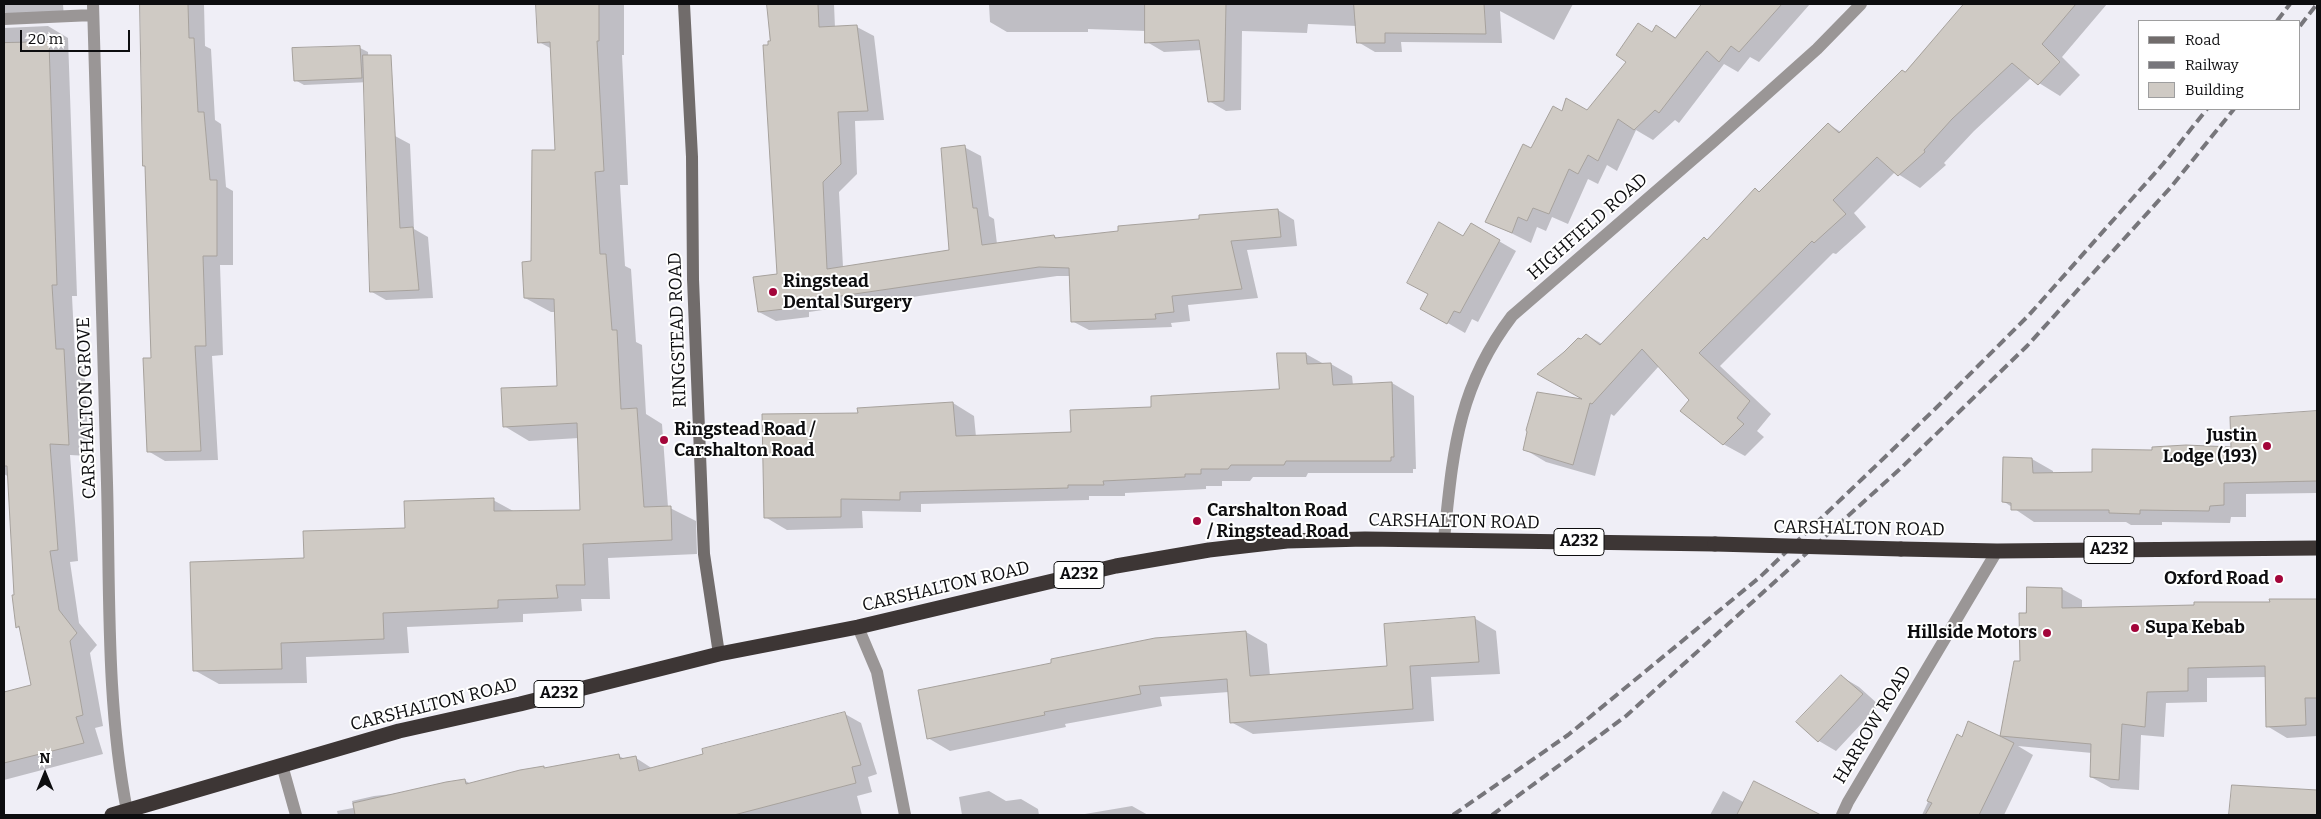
<!DOCTYPE html>
<style>
body{margin:0}
#map{position:relative;width:2321px;height:819px;overflow:hidden;background:#efeef6;font-family:Bitter,serif}
canvas{display:block}
.frame{position:absolute;inset:0;border:5px solid #0d0d0f;pointer-events:none}
.legend{position:absolute;left:2138px;top:20px;width:162px;height:90px;box-sizing:border-box;background:#fff;border:1px solid #9e9e9f;margin:0;padding:6px 9px;list-style:none;font-size:15px;color:#0d0d0f}
.legend li{display:flex;align-items:center;gap:10px;height:25px}
.legend b{width:25px;border:1px solid #9e9e9f}
.north{position:absolute;left:20px;top:749px;width:50px;height:50px;-webkit-text-stroke:4px #fff;paint-order:stroke;rotate:0deg;font-size:14px;font-weight:700;line-height:20px;text-align:center;color:#0d0d0f}
.north::after{content:'';display:block;margin:auto;width:18px;height:22px;background:#0d0d0f;clip-path:polygon(50% 0,100% 100%,50% 72%,0 100%)}
.scale{position:absolute;left:20px;top:30px;width:110px;height:22px;box-sizing:border-box;border:2px solid #0d0d0f;border-top:0;padding-left:6px;font-size:15px;line-height:18px;white-space:nowrap;color:#0d0d0f;-webkit-text-stroke:4px #fff;paint-order:stroke}
</style>
<div id="map">
<canvas width="2321" height="819"></canvas>
<div class="frame"></div>
<ul class="legend">
<li><b style="height:6px;background:#716c6b"></b>Road</li>
<li><b style="height:6px;background:#77767b"></b>Railway</li>
<li><b style="height:14px;background:#cfcac4"></b>Building</li>
</ul>
<div class="north">N</div>
<div class="scale">20 m</div>
</div>
<script>
const g = document.querySelector('canvas').getContext('2d');
g.lineJoin = 'round';
function fillPath(path, color) {
  g.fillStyle = color;
  g.fill(path, 'evenodd');
}
function trace(path, color, width, dash) {
  g.strokeStyle = color;
  g.lineWidth = width;
  g.lineCap = dash ? 'butt' : 'round';
  g.setLineDash(dash || []);
  g.stroke(path);
}
function drawText(font, color, halo, rows, align = 'center') {
  g.font = font + ' Bitter,serif';
  g.lineWidth = 4;
  g.setLineDash([]);
  g.textBaseline = 'middle';
  g.strokeStyle = halo;
  g.fillStyle = color;
  for (const [text, x, y, turn = 0] of rows) {
    g.save();
    g.translate(x, y);
    g.rotate((+turn || 0) * Math.PI / 180);
    g.textAlign = isNaN(turn) ? turn : align;
    if (halo) g.strokeText(text, 0, 0);
    g.fillText(text, 0, 0);
    g.restore();
  }
}
fillPath(new Path2D(`
 M4 4H63L64 18 19 21 4 12Z
 M141 4H204L205 46 211 49 215 120 221 124 226 187 233 191V265H220L223 355 212 356 218 460 165 461 148 451 153 359 146 166 144 165Z
 M537 4H624V55H622L628 185H620L625 266 631 269 636 342 642 345 646 414 662 424 668 507 696 521 697 554 608 558 610 599H581L582 611 523 614V622L407 627 409 653 306 657 307 683 219 684 194 670 305 559 407 529 493 500 515 512 582 511 579 438 529 441 504 426 559 387 556 312H551L525 298 556 151 552 49 539 42Z
 M769 4H834L835 28 857 27 874 36 884 120 855 121 857 174 839 192 843 267 950 251 964 147 981 156 989 216 994 219 997 244 1054 236 1059 239 1120 232 1278 210 1294 220 1297 246 1247 250 1258 298 1188 305 1190 321 1171 323 1172 327 1089 330 1072 321 1071 276H1057L809 312V317L776 321 759 312 778 275Z
 M989 4H1573L1554 40 1500 11 1502 43 1401 42 1402 52H1375L1358 42 1357 26 1308 24 1307 33 1242 31 1241 110 1226 111 1209 101 1202 50 1164 52 1147 42 1146 31 1088 29V32H1007L990 22Z
 M1704 4H1810L1759 62 1750 57 1738 72 1724 64 1679 123 1675 120 1653 140 1636 130 1617 171 1607 165 1598 184 1588 179 1568 224 1552 217 1546 231 1537 227 1531 243 1487 221 1562 112 1587 111 1657 26 1676 38Z
 M1966 4H2107L2062 57 2080 75 2060 96 2031 78 1974 131 1944 163 1946 165 1920 188 1895 172 1854 213 1866 227 1836 254 1833 253 1720 366 1771 414 1757 431 1764 437 1745 456 1723 444 1691 400 1659 366 1614 416 1611 414 1595 476 1546 462 1524 449 1587 401 1581 341 1587 335 1602 344 1705 239 1708 240 1755 189 1760 192 1828 124 1841 132 1906 73Z
 M48 26 68 38 77 296H72L75 357 84 362 89 456 70 455 78 561 70 562 79 623 97 645 90 653 103 726 95 728 103 754 4 780V693L33 686 21 629 17 627 9 477 4 474V28Z
 M360 48 368 52 370 82 304 85 295 80Z
 M395 136 410 144 414 229 428 237 433 298 386 300 372 292Z
 M1471 225 1516 251 1478 322 1472 319 1465 333 1422 308Z
 M1306 354 1324 364H1331L1352 376 1353 385 1392 383 1414 396 1416 469H1413V473H1308L1306 477H1253L1250 481H1222V486H1206V489L1125 493V496H1089V500L921 504V512L862 511 863 528 787 530 765 517 859 414 953 403 974 416 976 437 1072 434 1152 409 1280 390Z
 M2317 412V493L2246 494V517H2231L2230 523 2162 522V525H2131L2126 522H2034L2003 501 2032 459 2053 471V474L2093 473 2153 451 2233 448 2232 418Z
 M2028 588 2062 589 2082 600V609L2271 603V600H2317V736L2287 738 2267 726V677L2207 678V702L2166 703 2164 737 2141 735 2139 790 2111 788 2091 777 2092 753 2018 746 2033 755 2004 815H1922L1958 736 1963 739 2000 738 2015 662H2021Z
 M1474 618 1496 631 1500 674 1431 677 1434 721 1253 734 1231 722 1229 692 1160 697 1162 706 1065 724 1066 727 950 751 928 738 1246 632 1267 644 1270 676 1389 667Z
 M1842 677 1859 687 1879 705 1836 751 1819 741 1797 722Z
 M845 714 861 723 877 774 868 777 872 792 857 796 862 815H338L337 811 353 808 352 801 374 796 402 793 464 780 471 784 544 768 546 769 619 756 625 759 636 758 653 769Z
 M2233 787 2316 800 2314 815H2230Z
 M989 791 1006 801 1021 799 1038 809 1039 815H962L959 797Z
 M1723 791 1745 803 1799 806 1794 815H1710Z
 M1132 806 1148 815H1079Z`), '#0003');
const building = new Path2D(`
 M140 4H188L189 38H194L198 112H204L210 180H217V256H203L206 346H195L201 451 147 452 143 358H151L145 166H143Z
 M536 4H599V41H597L604 171 595 172 600 254H606L612 330H617L621 409 637 408 644 507 671 506 672 540 583 544 585 585H556L558 598 498 600V608L383 613 384 639 281 643 282 669 193 671 190 562 304 558 303 531 405 528 404 501 494 498V511L580 510 577 423 503 427 501 388 557 386 554 299 524 298 522 262 531 261 532 150H555L550 42 538 43Z
 M767 4H818L819 27 857 25 868 111 838 112 841 164 823 182 827 269 949 250 941 148 965 145 973 208H977L982 245 1054 235 1055 238 1118 231V226L1199 219V215L1278 209 1281 237 1231 241 1242 289 1172 296 1174 312 1155 314 1156 319 1071 322 1069 268 1039 267 793 303V308L758 312 753 277 777 274 763 45H768V41H770Z
 M1145 4H1226L1224 101 1208 102 1199 40 1145 43Z
 M1354 4H1484L1486 34 1385 33V43H1357Z
 M1702 4H1782L1739 52 1731 46 1719 62 1707 51 1659 113 1655 110 1634 130 1618 119 1598 161 1588 155 1578 174 1569 169 1549 214 1533 208 1527 221 1518 217 1512 233 1485 222 1523 144 1531 148 1553 106 1562 111 1566 98 1587 110 1626 62 1616 55 1638 23 1652 32 1656 25 1675 38Z
 M1964 4H2076L2042 44 2060 62 2038 85 2012 63 1952 119 1924 150 1925 152 1898 176 1877 157 1833 200 1846 214 1814 243 1812 241 1699 353 1750 401 1737 418 1744 424 1723 445 1680 411 1689 400 1642 349 1592 404 1590 403 1573 465 1523 450 1527 432 1526 430 1537 392 1582 399 1537 374 1564 352 1578 338 1581 339 1586 334 1600 345 1704 237 1707 240 1755 188 1759 192 1828 123 1839 133 1902 70 1905 72Z
 M49 42 57 285H52L56 349H64L69 445 50 444 58 550 50 551 59 610 77 633 70 641 83 715 76 717 84 743 4 763V692L31 685 19 626 16 628 12 595H14L7 466H4V43Z
 M360 46 362 78 294 81 292 48Z
 M363 55H391L400 228 413 227 419 290 370 292Z
 M1439 222 1463 236 1471 223 1500 240 1460 313 1454 311 1447 324 1420 309 1428 294 1407 283Z
 M1277 353H1306L1307 364 1331 363 1333 385 1392 382 1394 457H1391V461H1286L1284 465H1231L1228 469H1201V474H1185V477L1103 481 1104 485H1068V488L900 492V500L841 499V517L764 518 762 414 858 413 857 408 953 402 956 436 1071 432 1070 410 1151 407V396L1279 389Z
 M2317 411V481L2224 483V505L2210 506 2209 511 2140 510V514L2109 513V510H2011V503L2002 502 2003 457 2032 458 2033 473 2092 472V449L2152 450V447L2186 445 2231 447 2230 417Z
 M2027 587 2062 588V608L2194 605V602H2270L2269 599H2317V698H2305L2306 725 2266 727 2265 666 2188 668V691L2147 692 2145 727 2122 724 2119 780 2090 777 2091 744 2000 736 2014 743 1979 815H1925L1932 803 1927 801 1957 734 1962 737 1968 721 2000 736 2014 661H2020L2019 613H2026Z
 M1475 617 1479 662 1410 666 1413 709 1230 723 1227 679 1139 686 1141 694 1044 712 1045 715 927 739 918 690 1051 663V659L1155 638 1246 631 1250 676 1387 666 1384 624Z
 M1841 675 1863 694 1818 742 1796 722Z
 M845 712 861 765 852 767 856 783 734 815H355L353 803 446 782 465 779 466 784 520 770 544 766V768L619 754 620 759 636 756 639 771 703 754 702 749Z
 M1754 781 1821 815H1737Z
 M2232 785 2317 790V815H2229Z`);
fillPath(building, '#cfcac4');
trace(building, '#a6a19c', 1);
trace(new Path2D(`
 M93 4C97 164 103 323 107 483 110 592 106 703 127 811
 M4 19 93 15
 M1444 539C1453 453 1457 388 1512 316L1713 142 1817 49 1861 4
 M858 627 877 672 905 815
 M282 765 296 815
 M1842 815 1848 802 1997 551`), '#9a9696', 12);
trace(new Path2D(`
 M684 4 692 157 693 279 704 554 719 654`), '#716c6b', 12);
trace(new Path2D(`
 M1901 549 1997 551 2317 548
 M112 815 399 731 520 704 719 654 858 627 1116 566 1209 550 1287 541 1365 539 1715 544`), '#3d3635', 15);
trace(new Path2D(`
 M2277 21 2290 4
 M2300 26 2317 4
 M1453 815 1568 735 1760 577 1935 409 2029 315 2163 164 2207 109
 M1492 815 1626 716 1900 469 2027 346 2171 187 2234 109`), '#77767b', 4, [10, 5]);
trace(new Path2D(`
 M1715 544 1901 549`), '#3d3635', 15);
for (const [x, y, r, color] of [
 [773,292,5,"#a3053a"],
 [664,440,5,"#a3053a"],
 [2267,446,5,"#a3053a"],
 [1197,521,5,"#a3053a"],
 [2279,579,5,"#a3053a"],
 [2135,628,5,"#a3053a"],
 [2047,633,5,"#a3053a"]
]) {
  const dot = new Path2D();
  dot.arc(x, y, r, 0, 2 * Math.PI);
  g.fillStyle = color;
  g.fill(dot);
  trace(dot, '#fff', 2);
}
for (const [x, y, w] of [
 [1579,542,50],
 [2109,550,50],
 [1079,575,50],
 [559,694,50]
]) {
  const box = new Path2D();
  box.roundRect(x - w / 2, y - 13.5, w, 27, 4);
  g.fillStyle = '#fff';
  g.fill(box);
  trace(box, '#0d0d0f', 1);
}
drawText('bold 16px', '#0d0d0f', null, [
 ["A232",1579,542],
 ["A232",2109,550],
 ["A232",1079,575],
 ["A232",559,694]
]);
drawText('18px', '#0d0d0f', '#fff', [
 ["HIGHFIELD ROAD",1588,227,-41],
 ["RINGSTEAD ROAD",678,330,-92],
 ["CARSHALTON GROVE",87,408,-92],
 ["CARSHALTON ROAD",1454,522,1],
 ["CARSHALTON ROAD",1859,529,1],
 ["CARSHALTON ROAD",946,587,-13],
 ["CARSHALTON ROAD",434,705,-14],
 ["HARROW ROAD",1873,725,-59]
]);
drawText('bold 18px', '#0d0d0f', '#fff', [
 ["Ringstead",783,282],
 ["Dental Surgery",783,303],
 ["Ringstead Road /",674,430],
 ["Carshalton Road",674,451],
 ["Justin",2257,436,"right"],
 ["Lodge (193)",2257,457,"right"],
 ["Carshalton Road",1207,511],
 ["/ Ringstead Road",1207,532],
 ["Oxford Road",2269,579,"right"],
 ["Supa Kebab",2145,628],
 ["Hillside Motors",2037,633,"right"]
], 'left');
</script>
